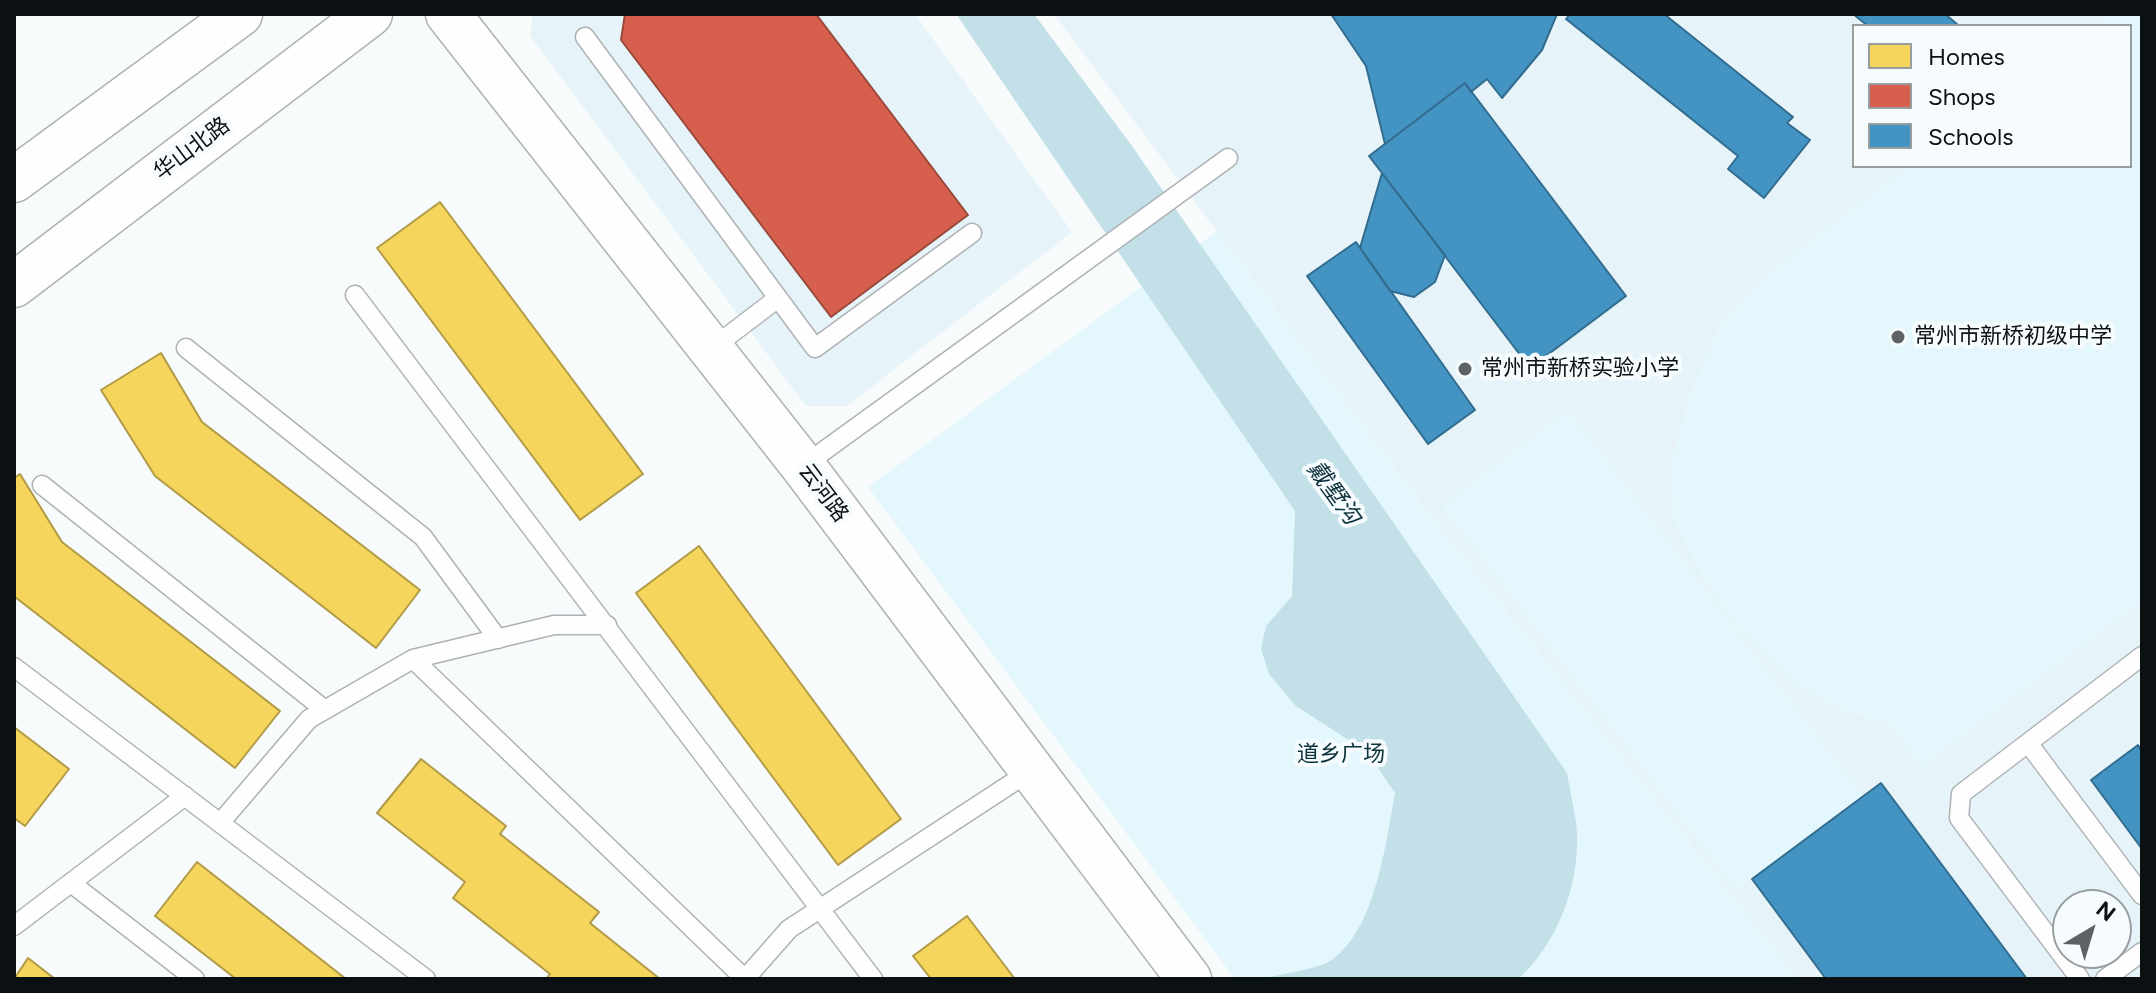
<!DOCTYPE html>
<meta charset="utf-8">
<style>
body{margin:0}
#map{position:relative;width:2156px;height:993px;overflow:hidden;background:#f8fbfc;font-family:Figtree,sans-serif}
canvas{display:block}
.frame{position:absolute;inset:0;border:16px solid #0b1012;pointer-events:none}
.legend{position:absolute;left:1852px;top:24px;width:280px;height:144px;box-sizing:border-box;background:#f6fcfe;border:2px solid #989ea0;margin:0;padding:10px 14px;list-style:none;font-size:24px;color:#0b1012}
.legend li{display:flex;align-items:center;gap:16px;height:40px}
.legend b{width:40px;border:2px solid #989ea0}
.north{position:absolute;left:2052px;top:889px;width:80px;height:80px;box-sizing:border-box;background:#f6fcfe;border:2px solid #989ea0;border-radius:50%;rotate:38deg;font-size:22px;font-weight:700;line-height:32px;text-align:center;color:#0b1012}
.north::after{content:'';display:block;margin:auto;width:28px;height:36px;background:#5e6264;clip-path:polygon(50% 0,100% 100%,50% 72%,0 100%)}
</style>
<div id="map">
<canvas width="2156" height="993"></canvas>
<div class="frame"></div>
<ul class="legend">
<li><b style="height:22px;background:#f6d55c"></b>Homes</li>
<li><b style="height:22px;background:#d6604d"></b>Shops</li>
<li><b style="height:22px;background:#4393c3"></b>Schools</li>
</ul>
<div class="north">N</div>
</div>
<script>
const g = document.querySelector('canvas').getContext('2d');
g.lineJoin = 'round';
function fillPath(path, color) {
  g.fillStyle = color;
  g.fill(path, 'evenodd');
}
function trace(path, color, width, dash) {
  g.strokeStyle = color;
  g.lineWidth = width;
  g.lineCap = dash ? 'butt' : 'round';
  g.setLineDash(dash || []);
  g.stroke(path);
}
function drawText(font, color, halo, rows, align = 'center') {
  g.font = font + ' Figtree,"Noto Sans SC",sans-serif';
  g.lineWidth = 8;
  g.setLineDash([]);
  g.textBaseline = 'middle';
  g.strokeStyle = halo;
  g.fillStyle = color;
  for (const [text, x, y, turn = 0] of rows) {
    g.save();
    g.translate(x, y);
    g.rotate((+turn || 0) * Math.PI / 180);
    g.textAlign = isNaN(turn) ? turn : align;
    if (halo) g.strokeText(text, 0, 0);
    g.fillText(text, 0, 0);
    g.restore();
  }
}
fillPath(new Path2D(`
 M533 14H915L1072 232 847 406H806L530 36Z
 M1054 14H2142V979H1798L1424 507ZM1854 26H2130V166H1854ZM2068 905H2116V953H2068Z`), '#e6f4f9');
fillPath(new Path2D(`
 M2110 14H2142V601L1922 767 1891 725 1840 709 1793 682 1738 628 1701 575 1673 519 1672 462 1688 399 1719 327 1766 275 1909 166H2130V26H2094Z
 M1217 231 1424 507 1798 979H1235L868 487Z
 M1568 410 1863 795 1736 891 1442 506Z`), '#e4f7fd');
fillPath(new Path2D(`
 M956 14H1034L1132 146 1567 773C1570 793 1576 814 1577 834 1579 887 1557 944 1518 979H1262C1280 974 1320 969 1333 959 1376 927 1386 842 1395 793L1367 752 1296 706 1269 674 1261 649 1266 626 1292 596 1295 511Z`), '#c3e0e8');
const homes = new Path2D(`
 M440 202 643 474 580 520 377 248Z
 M161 353 202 422 420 590 376 648 155 476 101 390Z
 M20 474 62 542 280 711 235 768 15 597 14 478Z
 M699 546 901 819 838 865 636 593Z
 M14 727 69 769 25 826 14 818Z
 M421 759 506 826 500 834 599 912 590 923 660 979H546L550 974 453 898 465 882 377 813Z
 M197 862 346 979H236L155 916Z
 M967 916 1015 979H931L913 956Z
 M28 958 55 979H14Z`);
fillPath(homes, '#f6d55c');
trace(homes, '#b09a46', 2);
const shops = new Path2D(`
 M625 14H816L968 215 831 317 621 40Z`);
fillPath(shops, '#d6604d');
trace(shops, '#99483b', 2);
const schools = new Path2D(`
 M1331 14H1557L1542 50 1502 98 1487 79 1471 92 1465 83 1385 144 1366 66Z
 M1570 14H1664L1793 117 1787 123 1810 140 1764 198 1728 169 1738 156 1566 19Z
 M1853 14H1945L1958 25 1868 26Z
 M1465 83 1626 296 1530 368 1369 156Z
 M1382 173 1445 255 1435 282 1414 297 1390 291 1360 248Z
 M1356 242 1475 410 1428 444 1307 276Z
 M2138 745 2142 752V849L2091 780Z
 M1881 783 2027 979H1826L1752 879Z`);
fillPath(schools, '#4393c3');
trace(schools, '#326c8e', 2);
const lane = new Path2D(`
 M585 37 815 348 972 233
 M355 295 873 979
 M186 348 423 537 498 639
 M711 349 778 298
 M803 466 1228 158
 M42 485 325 710
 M413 659 745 979
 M14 667 426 979
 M2028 743 2142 895
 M220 823 309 719 413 659 554 625H607
 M71 883 195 979
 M14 926 185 796
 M745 979 789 929 1032 770
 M2080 979 1959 818 1961 794 2142 656
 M2105 979 2142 952`);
const secondary = new Path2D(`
 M448 14 803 466 1189 979
 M14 180 240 14
 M14 285 370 14`);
trace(lane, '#aeb2b4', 21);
trace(secondary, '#aeb2b4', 47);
trace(lane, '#fefeff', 18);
trace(secondary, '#fefeff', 44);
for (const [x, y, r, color] of [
 [1898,337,8,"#5e6264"],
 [1465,369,8,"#5e6264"]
]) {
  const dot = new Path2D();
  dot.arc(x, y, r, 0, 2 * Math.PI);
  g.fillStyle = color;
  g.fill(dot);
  trace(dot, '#f6fcfe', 3);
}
drawText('22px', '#0b1012', '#f6fcfe', [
 ["华山北路",192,149,-37],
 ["云河路",823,493,53]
]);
drawText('22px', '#0b1012', '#f6fcfe', [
 ["常州市新桥初级中学",1914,337],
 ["常州市新桥实验小学",1481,369]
], 'left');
drawText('22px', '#0b313a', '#f6fcfe', [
 ["道乡广场",1341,755]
]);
drawText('italic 24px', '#0f343e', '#f6fcfe', [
 ["戴墅沟",1333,493,54]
]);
</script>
